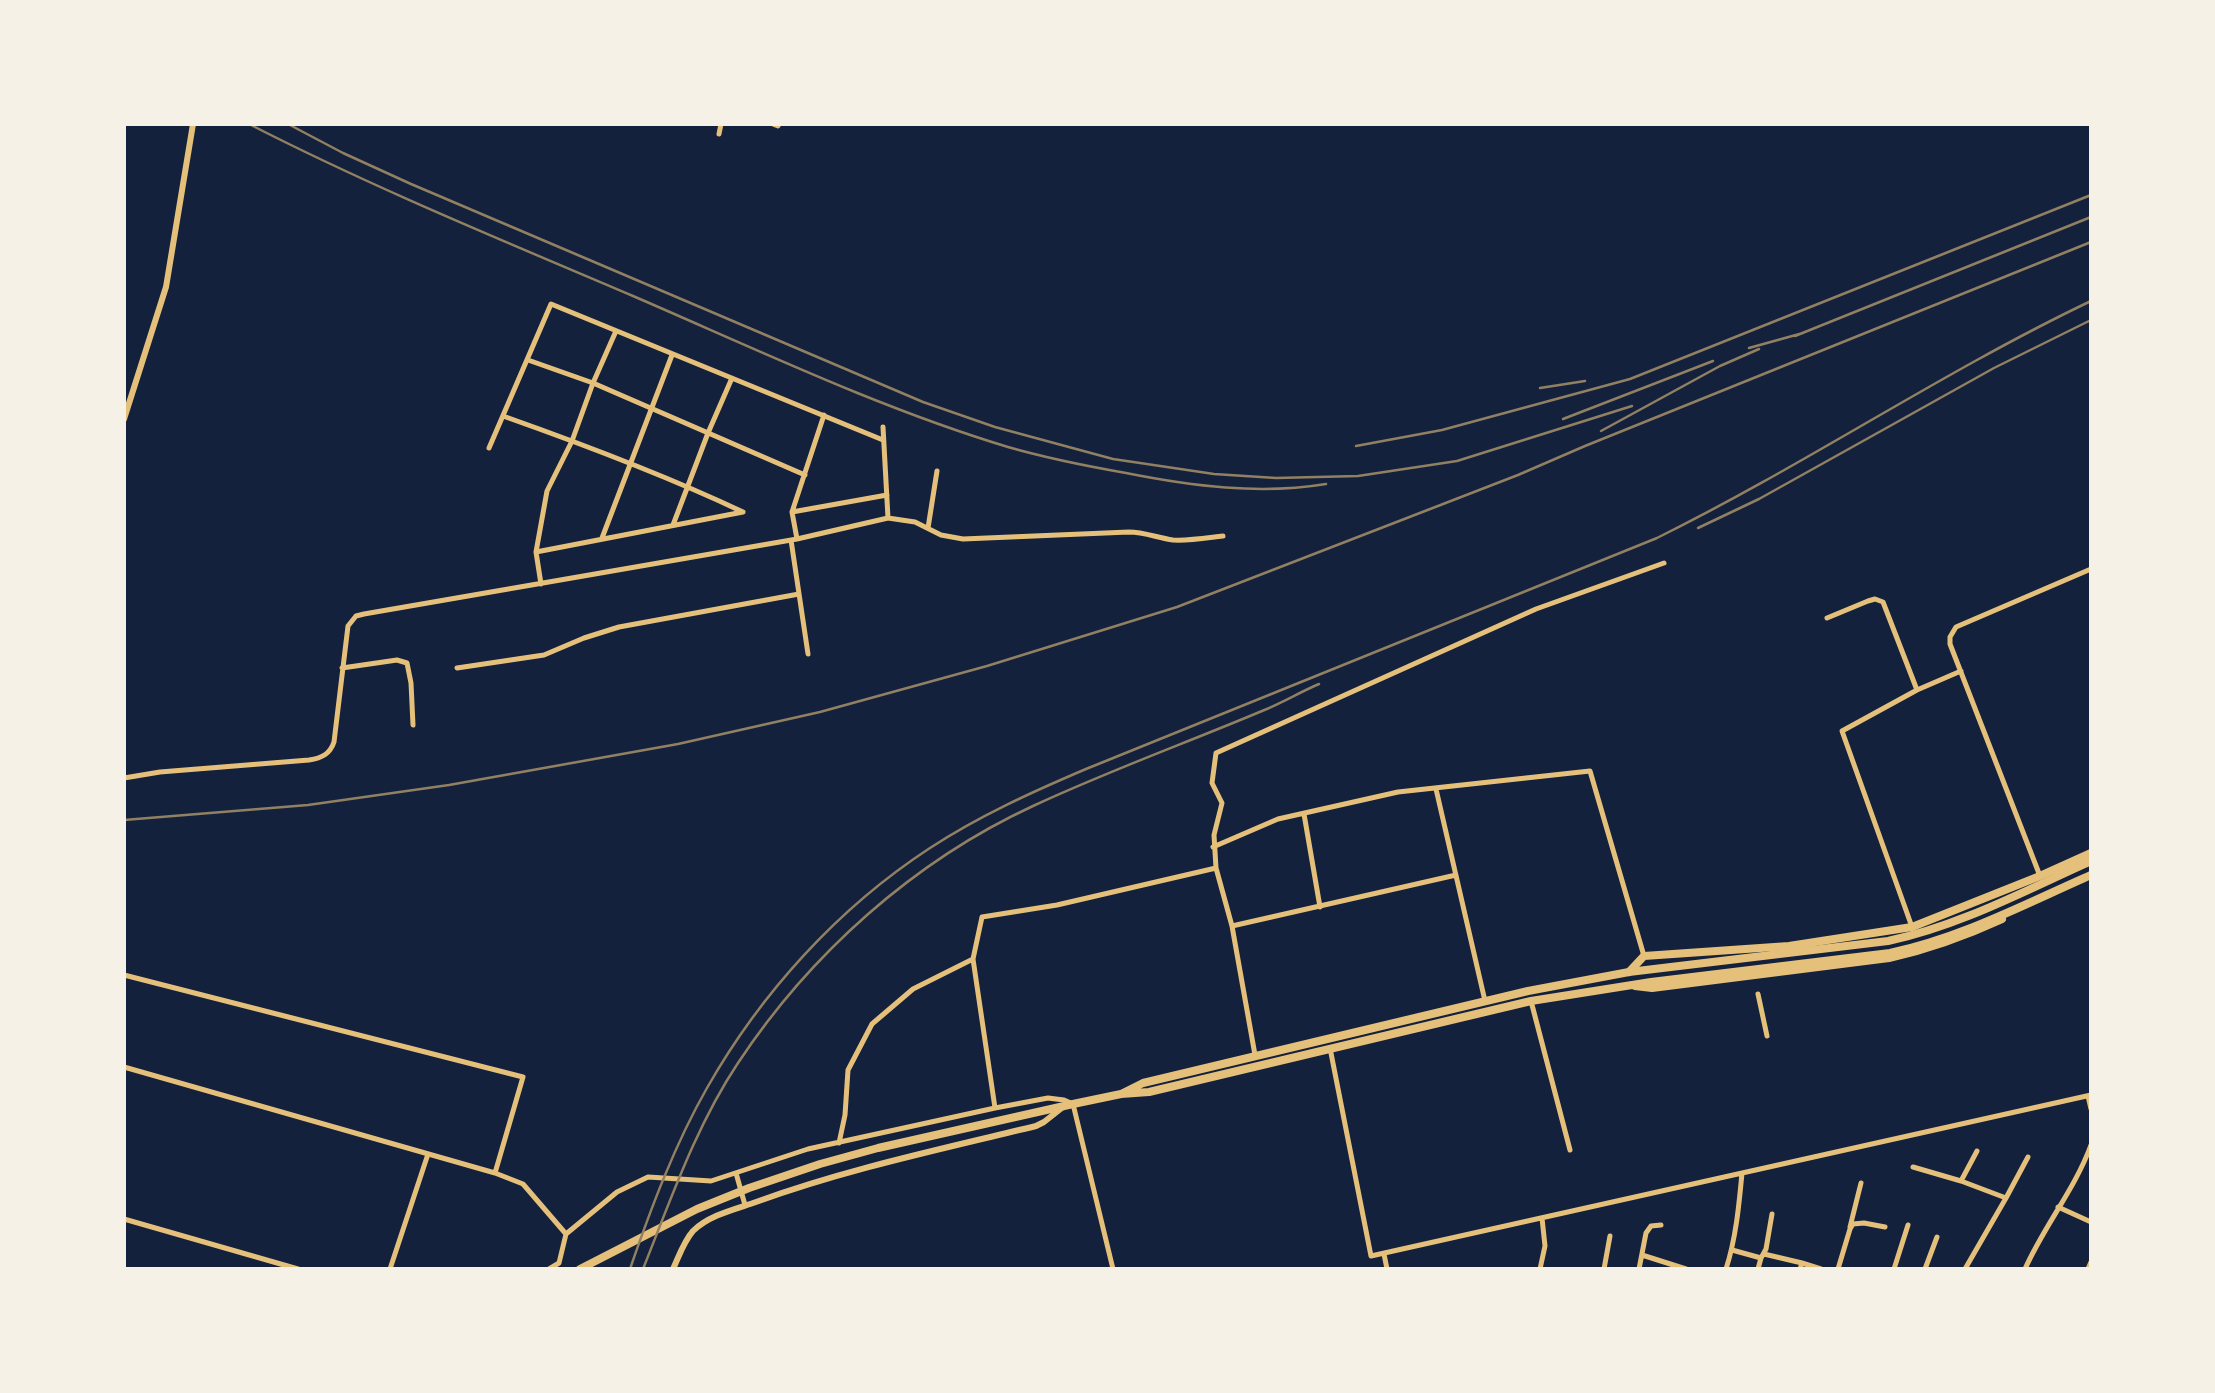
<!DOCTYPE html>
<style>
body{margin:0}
#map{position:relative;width:2215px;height:1393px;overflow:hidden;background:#14213d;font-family:Montserrat,sans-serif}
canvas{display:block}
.frame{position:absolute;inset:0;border:126px solid #f6f1e7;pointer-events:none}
</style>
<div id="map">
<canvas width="2215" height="1393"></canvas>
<div class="frame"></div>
</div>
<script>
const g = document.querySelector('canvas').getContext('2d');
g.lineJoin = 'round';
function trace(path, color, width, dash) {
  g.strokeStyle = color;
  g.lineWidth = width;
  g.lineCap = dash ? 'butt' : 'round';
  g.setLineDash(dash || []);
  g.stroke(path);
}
trace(new Path2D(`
 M773 124 778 126 779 124
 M719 134 721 124
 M528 360 593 383 805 475
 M503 416C585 445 665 475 743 512
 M883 427 888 518
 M489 448 551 304 883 440
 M792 512 887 495
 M673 525 708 433 732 378
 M928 528 937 471
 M602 538 672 355
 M797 539 792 512 824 415
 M791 540 808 654
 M536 552 743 512
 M541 584 536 552 547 491 572 441 593 383 616 331
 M1827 618 1868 601 1875 599 1883 602 1917 690
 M342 668 397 660 407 663 411 683 413 725
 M457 668 544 655 584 638 619 627 799 594
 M124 778 160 772 309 760C322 758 330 754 334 742L348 626 356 616 364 614 797 539 888 518 915 522 941 535 963 539 1129 532C1144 532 1158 538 1173 540 1189 541 1206 538 1223 536
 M1436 789 1485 1001
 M1304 814 1320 907
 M1213 847 1278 819 1398 792 1590 771 1644 956
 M1216 868 1214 835 1222 803 1212 783 1216 753 1536 609 1664 563
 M2040 876 1950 644V637L1956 627 2091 569
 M1232 926 1456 875
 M1912 927 1842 731 1917 690 1961 671
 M124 975 523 1077 495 1173
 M1758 994 1767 1036
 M1531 1001 1570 1150
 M1330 1048 1371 1256 2091 1095
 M124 1067 495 1173 523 1184 566 1234
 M2088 1096 2091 1109
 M995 1108 973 959 982 917 1057 905 1216 868 1232 926 1255 1055
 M839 1143 845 1115 848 1070 872 1024 913 989 973 959
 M1913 1167 1961 1181 2006 1198 1965 1269
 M736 1173 745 1205
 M1961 1181 1977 1151
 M2006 1198 2028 1157
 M2058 1207 2091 1222
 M124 1219 298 1269
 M1850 1227 1861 1183
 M1732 1250 1761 1258 1766 1249 1772 1214
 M1384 1254 1387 1269
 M1764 1254 1802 1263
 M1642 1255 1686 1269
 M390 1269 428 1154
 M549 1269 559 1263 566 1234 617 1192 648 1177 711 1181 808 1149 995 1108 1048 1098 1064 1100 1073 1104 1113 1269
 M1540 1269 1545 1246 1542 1218
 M1604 1269 1610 1236
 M1639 1269 1646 1233 1651 1226 1661 1225
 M1726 1269C1736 1238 1739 1205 1742 1173
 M1758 1269 1761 1258
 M1800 1269 1802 1263 1821 1269
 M1838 1269 1850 1229 1853 1224 1864 1223 1885 1227
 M1894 1269 1908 1225
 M1925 1269 1937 1237
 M2025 1269C2044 1226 2075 1189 2091 1145
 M2088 1269 2091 1262`), '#e5c07b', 5);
trace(new Path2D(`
 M124 419 166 287 193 124
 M673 1269C679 1256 684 1241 693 1231 709 1215 736 1209 756 1202 847 1169 942 1149 1036 1126L1044 1122 1063 1107`), '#e5c07b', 6);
trace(new Path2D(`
 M1629 972 1644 956 1789 946 1912 927 2040 876 2091 853
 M1635 986 1652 988 1889 958C1929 949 1965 936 2002 919`), '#e5c07b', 8);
trace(new Path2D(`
 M1121 1094 1143 1083 1528 991 1629 972 1888 941C1959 926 2024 891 2091 861
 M580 1269 697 1209 749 1188 820 1164 878 1148 1073 1104 1121 1094 1149 1092 1531 1001 1651 982 1890 953C1961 938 2025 904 2091 875`), '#e5c07b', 8);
trace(new Path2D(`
 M249 124C374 188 504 241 633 296 756 349 879 408 1008 447 1046 458 1086 466 1126 473 1191 486 1260 495 1326 484
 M288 124 343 153 411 184 923 402 995 427 1113 459 1214 474 1276 478 1358 476 1457 461 1632 406
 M1795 336 2091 217
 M1749 348 1803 333
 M1540 388 1585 381
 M1563 419 1713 361
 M1601 431 1720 366 1759 349
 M1356 446 1442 430 1630 379 2091 195
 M1698 528 1759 499 1994 368 2091 320
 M124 820 308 805 449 785 678 744 820 712 987 666 1177 607 1518 475 1585 446 2091 242
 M630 1269C651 1208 675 1144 707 1088 761 993 838 908 930 848 979 816 1032 792 1086 769L1657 538C1805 465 1942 372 2091 301
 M643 1269C671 1199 696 1126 738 1063 810 954 914 861 1033 806 1108 771 1186 743 1262 711 1282 703 1300 692 1319 684`), '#918062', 2.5);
</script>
